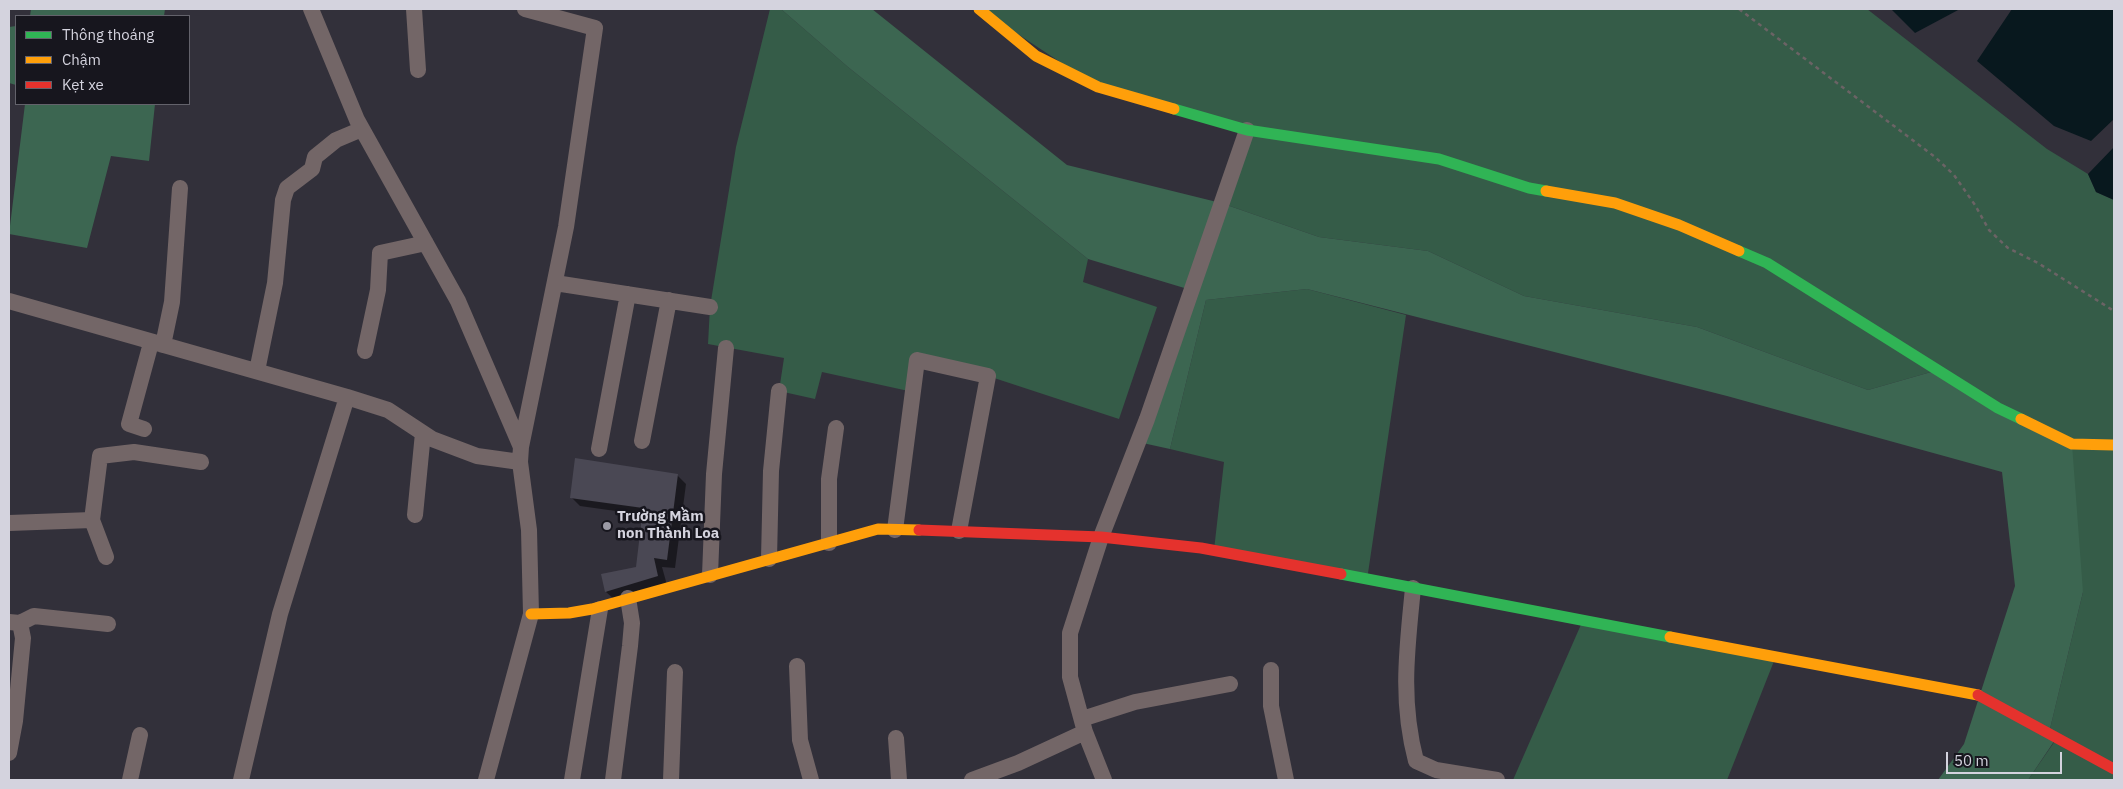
<!DOCTYPE html>
<meta charset="utf-8">
<style>
body{margin:0}
#map{position:relative;width:2123px;height:789px;overflow:hidden;background:#32303a;font-family:"IBM Plex Sans",sans-serif}
canvas{display:block}
.frame{position:absolute;inset:0;border:10px solid #d4d3de;pointer-events:none}
.legend{position:absolute;left:15px;top:15px;width:175px;height:90px;box-sizing:border-box;background:#17161e;border:1px solid #63626b;margin:0;padding:6px 9px;list-style:none;font-size:15px;color:#d4d3de}
.legend li{display:flex;align-items:center;gap:10px;height:25px}
.legend b{width:25px;border:1px solid #63626b}
.scale{position:absolute;left:1946px;top:752px;width:116px;height:22px;box-sizing:border-box;border:2px solid #d4d3de;border-top:0;padding-left:6px;font-size:15px;line-height:18px;white-space:nowrap;color:#d4d3de;-webkit-text-stroke:4px #17161e;paint-order:stroke}
</style>
<div id="map">
<canvas width="2123" height="789"></canvas>
<div class="frame"></div>
<ul class="legend">
<li><b style="height:6px;background:#30b455"></b>Thông thoáng</li>
<li><b style="height:6px;background:#ff9f0a"></b>Chậm</li>
<li><b style="height:6px;background:#e5322d"></b>Kẹt xe</li>
</ul>
<div class="scale">50 m</div>
</div>
<script>
const g = document.querySelector('canvas').getContext('2d');
g.lineJoin = 'round';
function fillPath(path, color) {
  g.fillStyle = color;
  g.fill(path, 'evenodd');
}
function trace(path, color, width, dash) {
  g.strokeStyle = color;
  g.lineWidth = width;
  g.lineCap = dash ? 'butt' : 'round';
  g.setLineDash(dash || []);
  g.stroke(path);
}
function drawText(font, color, halo, rows, align = 'center') {
  g.font = font + ' "IBM Plex Sans",sans-serif';
  g.lineWidth = 5;
  g.setLineDash([]);
  g.textBaseline = 'middle';
  g.strokeStyle = halo;
  g.fillStyle = color;
  for (const [text, x, y, turn = 0] of rows) {
    g.save();
    g.translate(x, y);
    g.rotate((+turn || 0) * Math.PI / 180);
    g.textAlign = isNaN(turn) ? turn : align;
    if (halo) g.strokeText(text, 0, 0);
    g.fillText(text, 0, 0);
    g.restore();
  }
}
fillPath(new Path2D(`
 M770 9H781L848 67 1088 259 1083 282 1157 307 1119 419 988 376 918 360 913 392 822 372 815 399 779 391 784 358 708 344 710 307 736 147Z
 M980 9H1867L2047 149 2088 174 2096 192 2114 200V780H2028L2057 738 2049 733 2083 592 1938 370 1868 390 1697 327 1524 296 1428 251 1319 237 1221 203 1247 130 1098 87Z
 M1307 289 1406 315 1367 580 1214 550 1224 462 1170 449 1206 300Z
 M1583 620 1776 656 1727 780H1513Z`), '#355c48');
fillPath(new Path2D(`
 M31 9H165L164 16H30Z
 M781 9H872L1067 165 1221 203 1319 237 1428 251 1524 296 1697 327 1868 390 1938 370 2072 444 2083 592 2049 733 2057 737 2028 780H1938L1964 744 2015 586 2002 472 1727 396 1307 289 1206 300 1170 449 1138 442 1191 290 1088 259 848 67Z
 M16 26V85L9 83V27Z
 M25 104H155L149 161 111 156 87 248 9 234Z`), '#3c6651');
fillPath(new Path2D(`
 M1891 9H1960L1915 33Z
 M2012 9H2114V119L2091 141 2054 126 1977 61Z
 M2114 147V200L2096 192 2088 174Z`), '#08181e');
fillPath(new Path2D(`
 M677 475 686 484 675 568 662 567 667 585 615 600 606 592 637 568 644 515 580 506 572 498Z`), '#0007');
fillPath(new Path2D(`
 M575 458 678 474 667 560 654 558 658 576 605 592 601 574 636 567 643 508 570 498Z`), '#4a4854');
trace(new Path2D(`
 M1739 9 1935 157 1954 175 1975 205 1989 230 2008 248 2038 263 2114 311`), '#6b6365', 2.5, [4, 4]);
trace(new Path2D(`
 M311 9 357 120 458 301 521 447
 M414 9 418 70
 M555 283 710 307
 M9 301 347 397 388 410 432 439 477 456 520 462
 M163 345 172 302 180 188
 M365 351 378 290 380 253 426 243
 M257 371 275 283 283 200 287 188 312 169 315 157 336 140 362 129
 M144 429 129 424 151 343
 M642 441 669 300
 M599 449 628 294
 M415 515 423 433
 M9 523 92 520
 M895 530 917 360 988 376 959 531
 M829 543V479L836 428
 M106 557 92 520 100 456 134 452 201 462
 M769 559 771 471 779 391
 M710 575 714 474 726 348
 M1413 588C1407 649 1400 700 1416 761L1436 770 1497 780
 M9 622 20 623 23 638 15 721 9 753
 M20 623 34 616 108 624
 M797 666 800 740 811 780
 M1271 670V706L1286 780
 M1082 719 1135 702 1230 684
 M896 738 899 780
 M130 780 140 735
 M241 780 280 614 347 397
 M486 780 531 614 529 530 520 462 521 447 566 227 595 28 525 9
 M572 780 600 609
 M613 780 630 646 632 623 628 598
 M671 780 675 672
 M972 780 1018 763 1085 732
 M1104 780 1085 732 1070 677V633L1101 537 1147 419 1247 130`), '#736667', 16);
trace(new Path2D(`
 M1174 109 1247 130 1439 159 1529 188 1546 191
 M1739 251 1767 263 1998 408 2021 419
 M1341 574 1670 637`), '#30b455', 11);
trace(new Path2D(`
 M979 9 1036 56 1098 87 1174 109
 M1546 191 1615 203 1679 225 1739 251
 M2021 419 2072 444 2114 445
 M531 614 569 613 592 609 878 529 919 530
 M1670 637 1978 695`), '#ff9f0a', 11);
trace(new Path2D(`
 M919 530 1101 537 1201 548 1341 574
 M1978 695 2114 769`), '#e5322d', 11);
for (const [x, y, r, color] of [
 [607,526,5,"#9b9aa5"]
]) {
  const dot = new Path2D();
  dot.arc(x, y, r, 0, 2 * Math.PI);
  g.fillStyle = color;
  g.fill(dot);
  trace(dot, '#17161e', 2);
}
drawText('bold 15px', '#d4d3de', '#17161e', [
 ["Trường Mầm",617,517],
 ["non Thành Loa",617,534]
], 'left');
</script>
